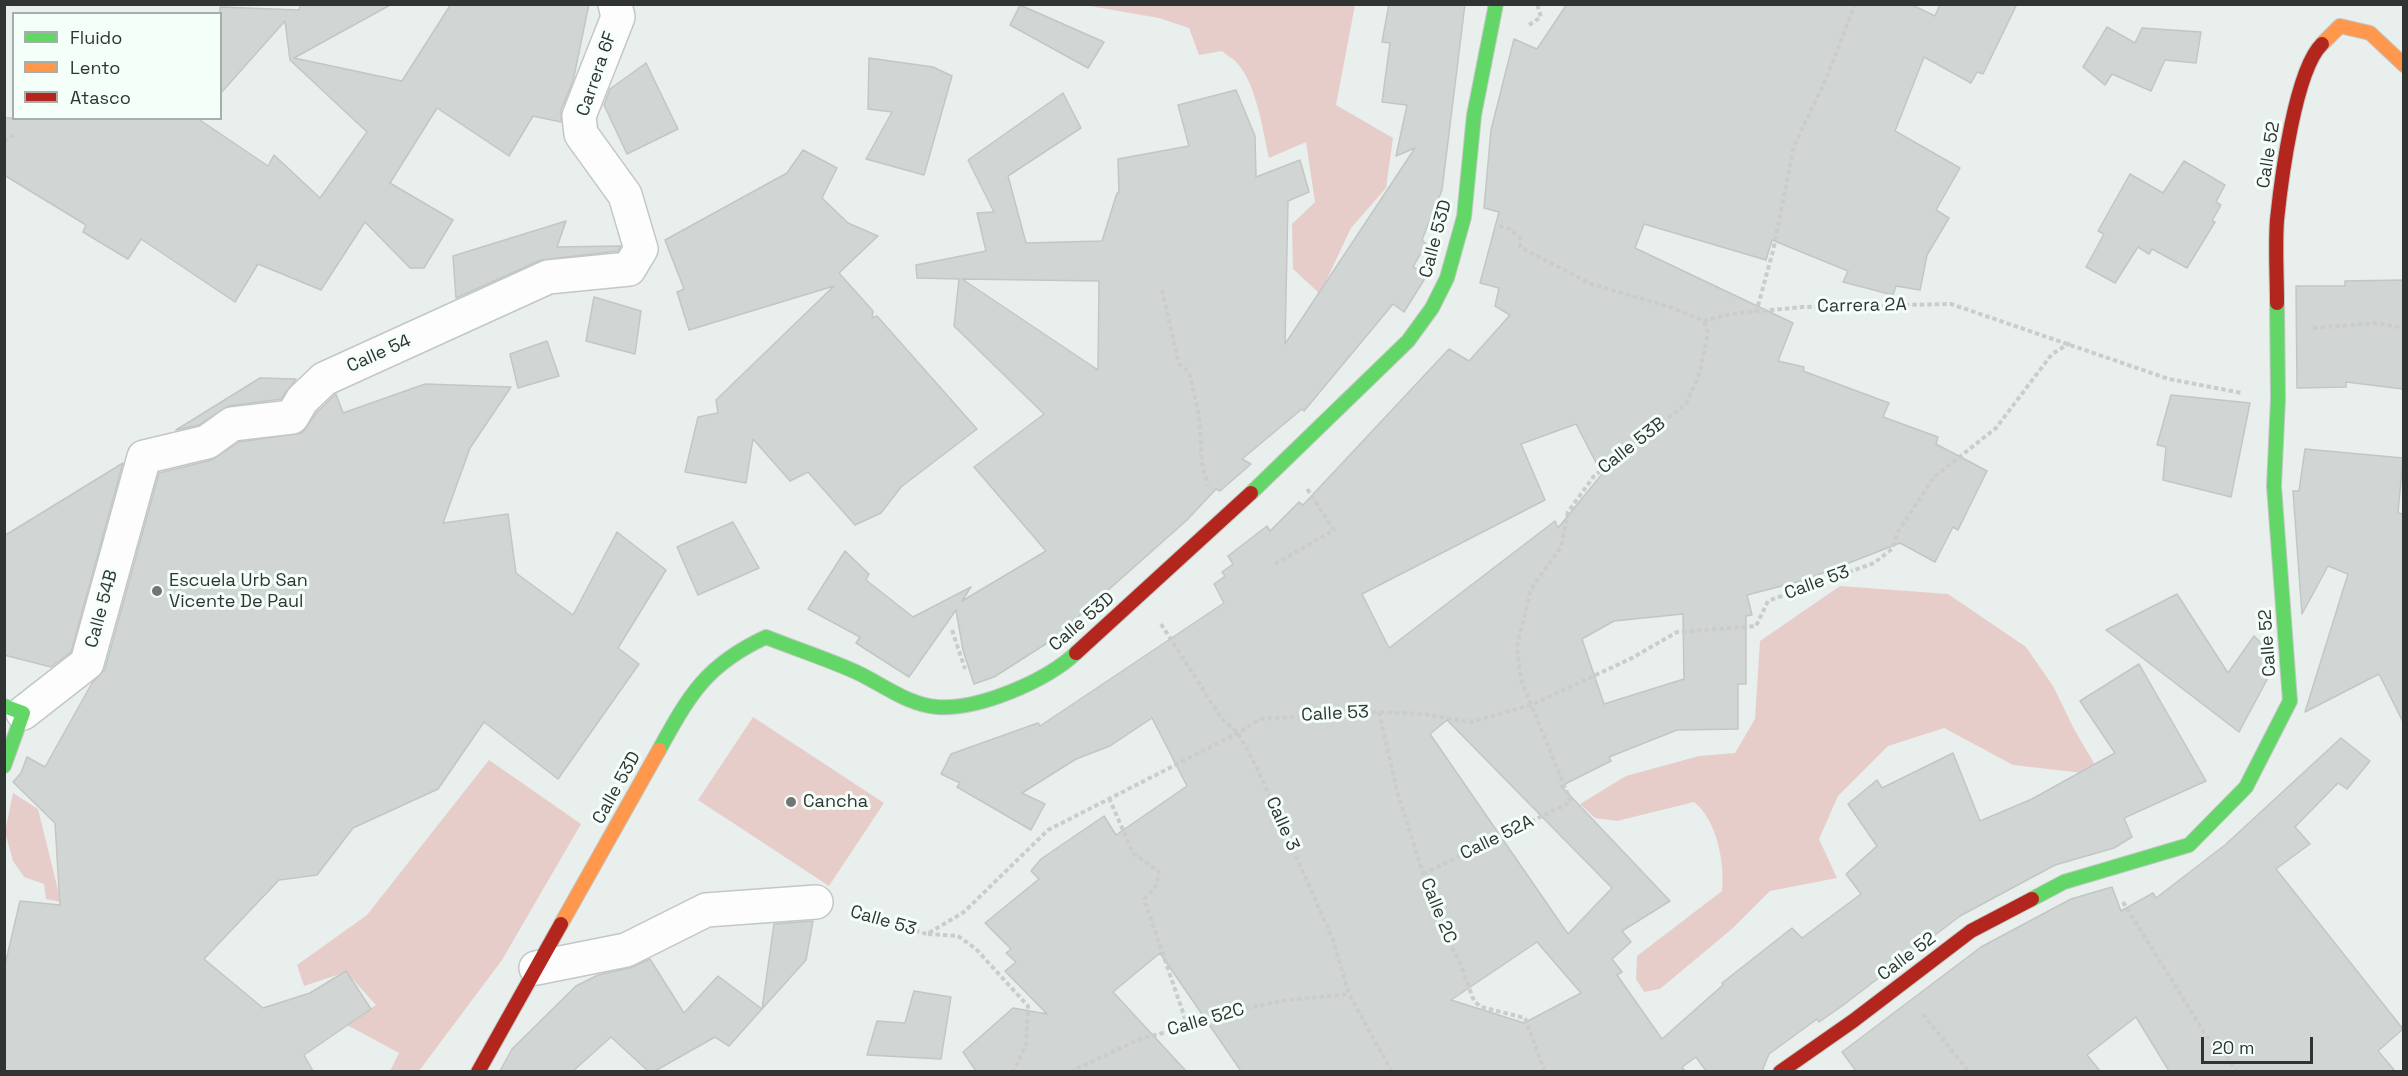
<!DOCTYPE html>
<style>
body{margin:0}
#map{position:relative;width:2408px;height:1076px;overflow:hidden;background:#e9efec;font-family:"Space Grotesk",sans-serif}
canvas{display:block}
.frame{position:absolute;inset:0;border:6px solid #303432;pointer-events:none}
.legend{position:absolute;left:12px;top:12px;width:210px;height:108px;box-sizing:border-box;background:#f5fffa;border:2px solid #a6aeaa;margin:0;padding:8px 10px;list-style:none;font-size:18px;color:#303432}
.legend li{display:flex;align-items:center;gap:12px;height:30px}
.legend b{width:30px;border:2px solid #a6aeaa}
.scale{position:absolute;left:2201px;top:1037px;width:112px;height:27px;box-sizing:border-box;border:3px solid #303432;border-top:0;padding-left:8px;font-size:18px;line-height:21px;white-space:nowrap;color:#303432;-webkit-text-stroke:4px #f5fffa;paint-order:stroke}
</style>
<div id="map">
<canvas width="2408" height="1076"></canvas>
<div class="frame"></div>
<ul class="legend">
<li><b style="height:8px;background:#63d668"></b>Fluido</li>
<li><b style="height:8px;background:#ff974d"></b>Lento</li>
<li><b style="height:8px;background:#b3261e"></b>Atasco</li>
</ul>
<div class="scale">20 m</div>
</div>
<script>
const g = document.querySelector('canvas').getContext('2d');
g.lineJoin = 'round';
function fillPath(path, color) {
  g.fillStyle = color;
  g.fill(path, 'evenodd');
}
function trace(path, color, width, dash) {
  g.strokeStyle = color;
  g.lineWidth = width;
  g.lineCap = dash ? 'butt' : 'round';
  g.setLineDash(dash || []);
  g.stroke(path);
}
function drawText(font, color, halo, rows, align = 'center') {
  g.font = font + ' "Space Grotesk",sans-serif';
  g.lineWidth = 6;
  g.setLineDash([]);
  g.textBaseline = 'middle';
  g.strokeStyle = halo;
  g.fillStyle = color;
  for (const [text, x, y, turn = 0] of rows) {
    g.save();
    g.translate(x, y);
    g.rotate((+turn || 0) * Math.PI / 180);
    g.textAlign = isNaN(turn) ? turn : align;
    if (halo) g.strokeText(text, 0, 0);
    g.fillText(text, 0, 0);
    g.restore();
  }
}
fillPath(new Path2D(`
 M1084 5H1355L1336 105 1393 138 1386 188 1351 228 1320 294 1293 269 1292 224 1315 202 1306 142 1269 158C1263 131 1256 83 1237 63 1233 58 1226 55 1222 51L1199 55 1189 28 1159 18Z
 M1840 586 1948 594 2026 647 2053 686 2074 729 2101 775 2013 765 1944 728 1888 746 1838 796 1819 839 1837 878 1770 891 1733 928 1660 989 1644 992 1636 979 1637 956 1722 891C1725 863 1717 820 1694 802L1617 821 1595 818 1580 804 1626 776 1699 756 1735 753 1755 719 1760 641Z
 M753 717 884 803 829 886 698 800Z
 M489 760 581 824 502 960 419 1071H390L399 1053 347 1025 376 1005 346 972 304 986 297 965 367 915Z
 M13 793 38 809 61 902 46 899 44 884 24 877 13 861 5 832Z`), '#e7cdca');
const building = new Path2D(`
 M301 4H392L294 58 402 81 451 4H589L573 81 561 110V122L533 116 509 156 437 108 390 183 453 220 424 268H410L365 222 321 290 258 264 235 302 141 239 128 259 83 232 86 225 4 175V118H197L268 166 274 155 320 198 367 132 290 60 285 21 220 94V7L299 10Z
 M1389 4H1465L1442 190 1422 240 1426 244 1413 267 1427 275 1404 312 1393 304 1304 411 1302 409 1242 459 1251 464 1220 491 1216 489 1187 520 1052 640 994 677 974 684 963 650 956 610 909 677 856 643 860 637 808 609 845 551 869 574 866 580 913 617 971 587 962 601 1046 551 974 467 1044 414 954 326 959 279 917 278 916 265 986 251 977 213 994 212 968 160 1063 93 1081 128 1008 176 1026 243 1102 241 1117 193H1119L1118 159 1189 146 1178 105 1236 90 1255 136 1256 177 1300 160 1309 192 1288 201 1285 344 1415 148 1396 156 1407 105 1382 102 1390 43 1382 42ZM962 279 1099 281 1098 370Z
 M1567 4H1910L1935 16 1940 4H2017L1983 74 1977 72 1971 83 1924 57 1895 131 1960 168 1936 210 1949 218 1927 255 1920 290 1896 286 1893 295 1843 282 1848 271 1772 240 1766 260 1644 224 1635 248 1793 323 1778 361 1804 367 1803 371 1889 403 1883 417 1938 437 1936 444 1987 471 1958 530 1953 527 1935 562 1900 543 1805 580 1747 595 1752 615 1746 616V684H1738V729L1677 730 1609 757 1611 761 1561 786 1670 901 1622 931 1631 942 1612 959 1622 972 1617 975 1662 1039 1723 985 1722 983 1792 928 1802 938 1861 894 1846 874 1877 846 1848 804 1877 780 1882 788 1953 753 1980 821 2032 799 2115 753 2080 701 2139 664 2206 781 2124 818 2132 837 2114 848 2055 865 1960 916 1842 1006 1819 1022 1817 1019 1769 1054 1762 1071H1706L1696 1057 1682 1067 1685 1071H1241L1160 953 1113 992 1186 1071H976L963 1052 1013 1008 1047 1014 1005 971 1016 962 1006 953 1011 949 985 923 1039 879 1031 871 1041 859 1104 816 1116 835 1187 786 1152 718 1110 746 1076 759 1022 793 1045 804 1031 830 957 787 960 783 941 774 951 754 1038 723 1040 726 1224 603 1214 584 1225 576 1222 572 1233 564 1228 556 1267 526 1270 531 1299 502 1303 505 1449 349 1469 361 1510 315 1495 306 1499 288 1480 283 1499 212 1484 208 1491 130 1514 39 1537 49ZM1576 424 1602 474 1558 528 1555 521 1389 648 1362 594 1545 500 1521 444ZM1683 614 1684 679 1604 704 1582 639 1614 621ZM1447 720 1612 888 1568 934 1430 734ZM1537 942 1581 993 1524 1023 1451 1000Z
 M1020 5 1104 42 1088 68 1010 25Z
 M2107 27 2135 43 2142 28 2201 32 2196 63 2165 60 2151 91 2112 74 2105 85 2083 67Z
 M869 58 933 67 952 76 924 175 866 159 892 112 868 109Z
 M646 63 678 129 627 154 604 105 610 89Z
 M803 150 837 168 822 198 848 223 878 236 839 273 873 311 872 318 877 316 977 429 901 487 881 513 855 525 808 472 790 481 753 439 746 483 685 472 698 417 718 413 716 400 834 286 689 330 677 292 684 289 665 240 787 173Z
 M2184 161 2225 185 2216 202 2221 205 2212 221 2215 222 2187 268 2152 249 2149 254 2138 247 2115 283 2086 267 2104 234 2098 231 2130 174 2163 193Z
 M566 221 557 247 621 246 618 251 541 260 456 298 453 256Z
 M2403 280V389L2346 382V387L2297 388 2296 286H2345V281Z
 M594 297 641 311 635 354 586 341Z
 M547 341 559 376 518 388 510 354Z
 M260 378 296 379 281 399 229 406 199 425 176 430Z
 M425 384 511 387 470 448 443 523 508 514 516 573 573 615 617 532 666 570 618 648 639 664 558 779 484 722 438 789 353 828 317 875 279 880 204 959 263 1008 310 993 346 971 371 1009 304 1055 313 1071H4V969L20 901 60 905 55 823 13 782 21 773 27 757 45 767 92 683 105 669 159 473 212 460 239 442 302 433 317 412 336 394 343 413Z
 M2171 395 2250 403 2231 497 2163 480 2166 447 2157 445Z
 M2305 449 2403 458 2398 513 2403 514V722L2379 674 2305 712 2348 574 2328 566 2302 614 2293 491H2299Z
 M123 463 71 652 51 667 4 655V536Z
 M733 522 759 568 698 595 677 547Z
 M2177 594 2228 673 2254 636 2267 649 2269 676 2239 732 2106 630Z
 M2341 738 2370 761 2347 789 2338 783 2295 827 2310 844 2276 869 2403 1029 2378 1051 2395 1071H2169L2136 1017 2087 1055 2100 1071H1856L1842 1052 1981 947 2071 899 2112 887 2121 911 2153 893 2156 898 2225 845Z
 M813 921 806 960 762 1009 774 924Z
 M650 959 684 1013 718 976 762 1009 729 1046 715 1037 655 1071H648L611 1037 573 1071H500L512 1049 576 986 598 975 630 968Z
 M914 991 951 997 941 1059 867 1055 877 1021 905 1023Z`);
fillPath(building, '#d1d6d4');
trace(building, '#c2c7c5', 1.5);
const street = new Path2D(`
 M23 713 87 663 144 457 207 442 232 424 292 417 302 400 324 379 548 277 629 269 641 249 625 195 581 134 579 116 618 17 615 4
 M536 968 626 950 706 910 816 902`);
const fast = new Path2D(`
 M1251 493 1408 341 1432 308 1447 278 1464 217 1474 115 1496 4
 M4 706 23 713 4 766
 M659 750C690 694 706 665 766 637 796 649 827 659 856 672 882 684 908 705 937 707 979 710 1046 681 1076 653
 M2032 899 2064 882 2189 845 2246 787 2290 701 2274 486 2278 399 2277 303`);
const slow = new Path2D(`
 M2322 44 2340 26 2370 33 2404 65
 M561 924 659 750`);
const jam = new Path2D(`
 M2277 303C2277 275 2275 247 2277 220 2281 181 2295 70 2322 44
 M1076 653 1251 493
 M478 1072 561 924
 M1780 1072 1853 1021 1971 931 2032 899`);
trace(street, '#c3c7c5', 36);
trace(fast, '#c3c7c5', 16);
trace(slow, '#c3c7c5', 16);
trace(jam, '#c3c7c5', 16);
trace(new Path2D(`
 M1529 25 1541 17 1537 4
 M4 142 16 133
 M1499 226 1510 229 1520 238V247L1591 284 1670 307 1704 321 1730 314 1802 307 1951 304 2169 379 2242 393
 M1162 290 1179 364 1189 372 1199 415 1202 464 1208 485
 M1756 313 1773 251 1794 146 1826 79 1855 4
 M2313 328 2378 323 2404 328
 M1275 564 1334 530 1306 487
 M1161 624 1222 719 1238 733 1256 766 1333 940 1349 994 1392 1072
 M952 630 965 669
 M1379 712 1398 795 1439 923 1460 963 1474 1001 1481 1007 1525 1018 1545 1072
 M1109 798 1133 853 1159 872 1156 886 1144 899 1188 1027
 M1423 874 1571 802 1521 680 1517 647 1531 589 1561 547 1568 512 1594 476 1686 404 1700 372 1708 333 1704 321
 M2123 902 2207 1037 2220 1046 2237 1072
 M850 912 927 934 964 912 1048 830 1238 733 1260 719 1379 712 1424 714 1470 722 1531 705 1630 659 1677 632 1756 626 1768 601 1874 563 1892 549 1897 533 1934 477 1996 428 2052 354 2070 343
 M928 934 958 936 976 949 1028 1006 1026 1045 1013 1072
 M1923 1014 1969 1072
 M1070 1072 1142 1038 1188 1027 1235 1010 1288 1000 1349 994`), '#cbcdcc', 4, [4.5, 3]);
trace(street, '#fcfdfc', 33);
trace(fast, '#63d668', 14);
trace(slow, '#ff974d', 14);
trace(jam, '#b3261e', 14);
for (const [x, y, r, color] of [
 [157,591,6,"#717573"],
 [791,802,6,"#717573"]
]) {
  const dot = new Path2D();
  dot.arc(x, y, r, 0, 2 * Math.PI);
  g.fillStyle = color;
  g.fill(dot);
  trace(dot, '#f5fffa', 2);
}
drawText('18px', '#303432', '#f5fffa', [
 ["Carrera 6F",597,74,-71],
 ["Calle 52",2269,155,-81],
 ["Calle 53D",1436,239,-75],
 ["Carrera 2A",1862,306,-1],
 ["Calle 54",379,354,-24],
 ["Calle 53B",1632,446,-38],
 ["Calle 53",1817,583,-20],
 ["Calle 54B",102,609,-75],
 ["Calle 53D",1082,622,-41],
 ["Calle 52",2268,643,-94],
 ["Calle 53",1335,714,-3],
 ["Calle 53D",617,788,-61],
 ["Calle 3",1282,824,66],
 ["Calle 52A",1497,838,-26],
 ["Calle 2C",1438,911,68],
 ["Calle 53",883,921,16],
 ["Calle 52",1907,957,-37],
 ["Calle 52C",1206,1020,-16]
]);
drawText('18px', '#303432', '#f5fffa', [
 ["Escuela Urb San",169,581],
 ["Vicente De Paul",169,602],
 ["Cancha",803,802]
], 'left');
</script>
